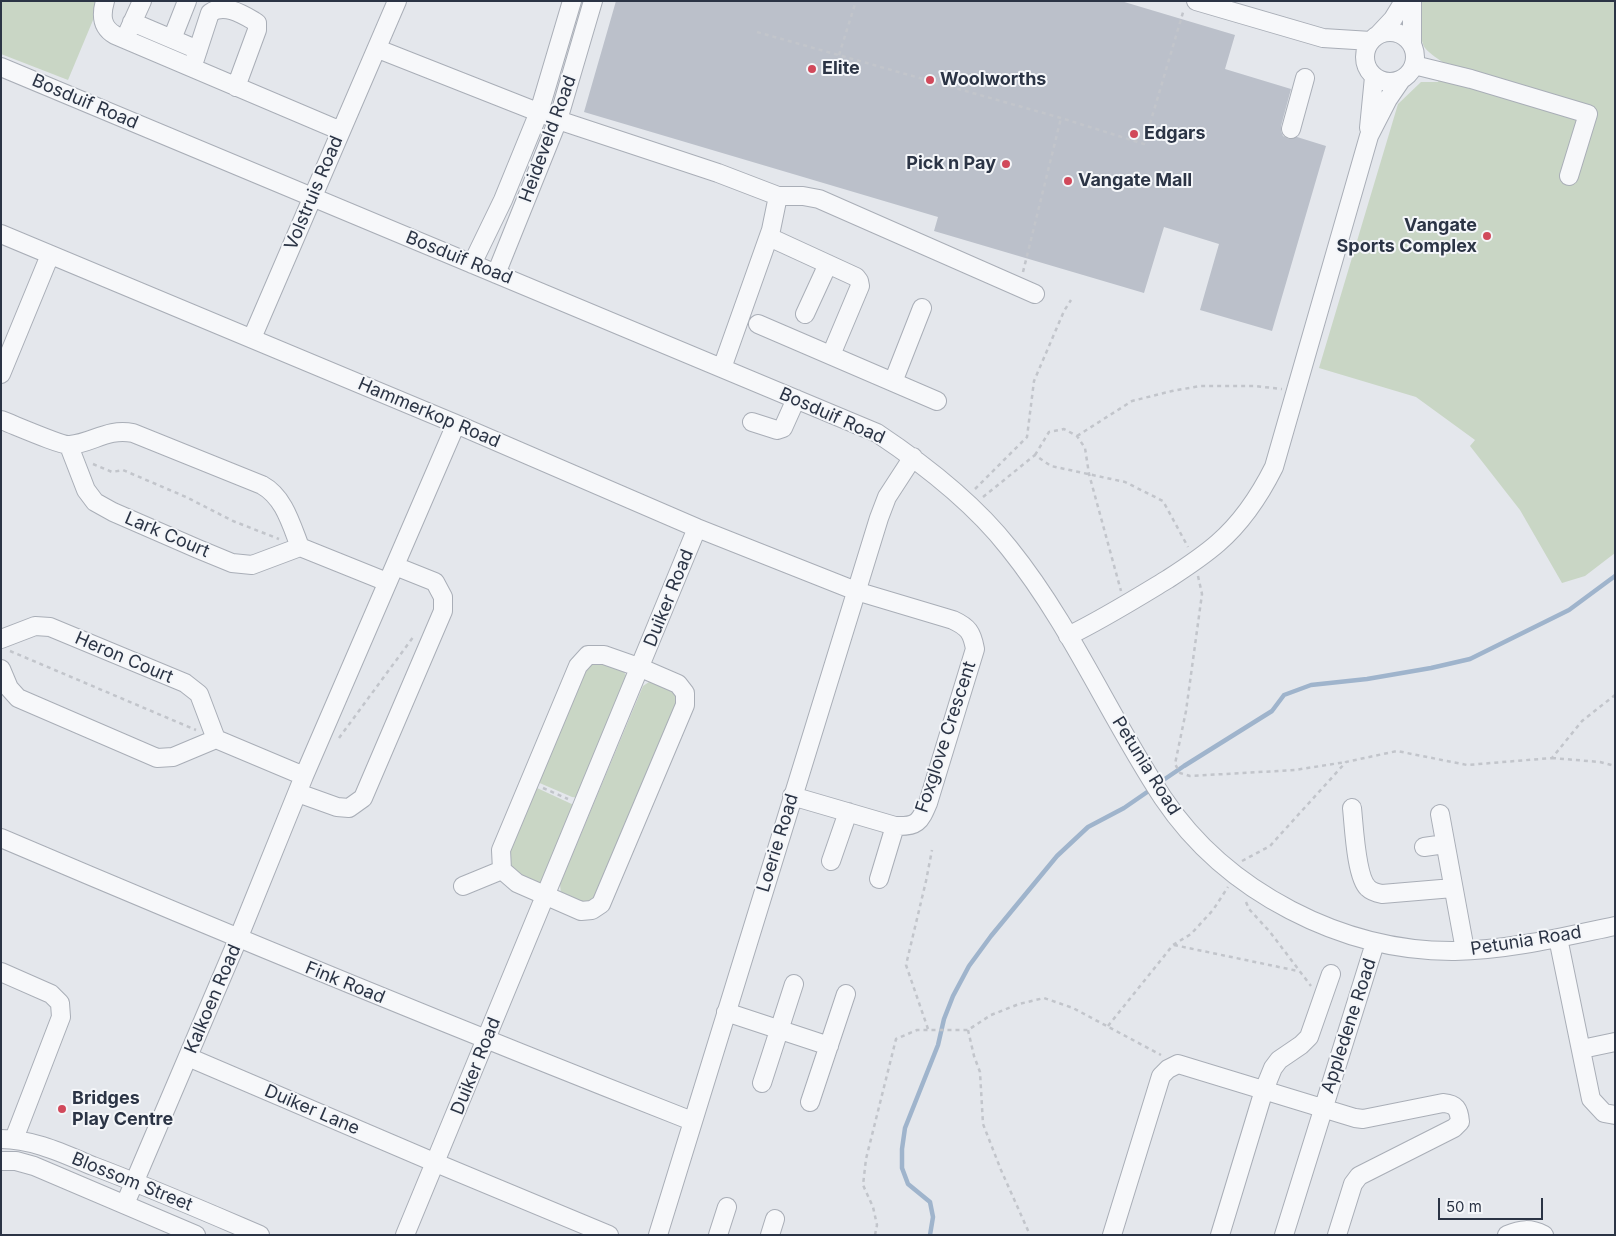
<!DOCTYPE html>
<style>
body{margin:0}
#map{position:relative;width:1616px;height:1236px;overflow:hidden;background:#e4e7ec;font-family:Inter,sans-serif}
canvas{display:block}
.frame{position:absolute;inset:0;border:2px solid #2b3445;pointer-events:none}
.scale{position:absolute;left:1438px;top:1198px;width:105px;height:22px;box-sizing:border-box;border:2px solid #2b3445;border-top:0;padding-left:6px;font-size:15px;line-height:18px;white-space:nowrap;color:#2b3445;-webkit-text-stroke:4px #f4f6f9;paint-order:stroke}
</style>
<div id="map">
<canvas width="1616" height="1236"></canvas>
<div class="frame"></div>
<div class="scale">50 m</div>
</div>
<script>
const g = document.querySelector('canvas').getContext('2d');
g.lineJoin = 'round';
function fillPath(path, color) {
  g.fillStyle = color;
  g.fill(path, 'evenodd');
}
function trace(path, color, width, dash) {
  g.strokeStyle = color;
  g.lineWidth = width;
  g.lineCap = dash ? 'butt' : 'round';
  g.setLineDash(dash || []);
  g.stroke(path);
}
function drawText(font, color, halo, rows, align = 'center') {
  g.font = font + ' Inter,sans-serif';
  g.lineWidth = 4;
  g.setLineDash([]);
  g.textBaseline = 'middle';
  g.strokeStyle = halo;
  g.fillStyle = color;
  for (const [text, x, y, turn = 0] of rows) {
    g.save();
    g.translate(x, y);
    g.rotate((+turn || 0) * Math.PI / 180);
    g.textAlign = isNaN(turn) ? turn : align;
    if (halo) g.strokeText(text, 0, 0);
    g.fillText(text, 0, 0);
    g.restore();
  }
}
fillPath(new Path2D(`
 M1 1H101L68 80 1 54Z
 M1421 1H1615V553L1585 576 1562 583 1520 510 1470 446 1475 440 1416 397 1319 368 1398 104 1421 82H1438L1444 63C1438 59 1430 54 1425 48 1419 40 1419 11 1421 1Z
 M594 661 621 668 628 678 579 798 572 797 535 781 583 668Z
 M649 682H652L676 691 679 696 597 900 587 906 561 895 560 884 643 686Z
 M532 788H537L576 806 545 877 538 885 530 883 504 865Z`), '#c9d6c5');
trace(new Path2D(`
 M1159 783 1184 766 1272 711 1284 695 1311 685 1367 679 1431 668 1470 659 1569 610 1615 576
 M930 1235 933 1217 930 1202 908 1184 902 1168V1149L905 1128 938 1045 944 1019 953 996 969 966 991 936 1057 856 1088 827 1124 808 1153 788`), '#9fb4cc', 4.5);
fillPath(new Path2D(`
 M616 1H1121L1235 35 1225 69 1291 89 1281 126V131L1283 136 1289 139 1297 137 1326 146 1272 331 1200 310 1219 244 1164 227 1144 293 934 231 938 217 584 112Z`), '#bbc0ca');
const minor = new Path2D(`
 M105 1C101 15 101 27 115 35L341 131
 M1196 1 1323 38 1371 41
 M1412 1V45
 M132 22 198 50
 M1365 57a25 25 0 1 1 50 0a25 25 0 1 1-50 0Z
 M128 32 142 1
 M1378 35 1393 19 1404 1
 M172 39 187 1
 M378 49 558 120 718 173 778 196H803L819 199 1035 294
 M195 59 210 13C224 3 242 14 254 21L257 23V30L236 87
 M1414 65 1471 79 1588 114 1569 176
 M1 67 877 433C925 465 973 502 1009 548 1071 625 1109 716 1163 798 1226 892 1343 952 1455 951 1509 950 1562 937 1615 926
 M1369 128 1374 77
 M1291 129 1305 78
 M1 234 456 424 697 528 856 591 953 620C968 627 972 632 975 649L928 803C920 822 917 827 895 826L792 796
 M769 237 856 277 859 281 860 286 831 355
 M472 264 503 200 539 112 572 1
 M496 274 558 120 593 1
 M805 314 828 264
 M758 324 937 401
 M252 338 397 1
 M722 368 771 230 778 196
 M1 374 50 255
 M893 382 922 308
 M1 420C12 424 62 446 70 445 93 443 107 428 133 433L262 485C284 497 291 524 300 547
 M752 422 777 430 783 428 796 399
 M69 446 86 490 95 502 113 512 198 549 232 563 252 565 300 547 387 582
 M1068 636C1103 619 1135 599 1168 579 1185 568 1202 557 1218 543 1241 523 1260 495 1274 467L1369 136 1388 99 1401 80
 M1 639 35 626 50 627 185 683 199 694 216 739
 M588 655H604L641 668 678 684 685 693V705L601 904 592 910 581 911 517 883 502 870 501 850 578 666Z
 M1 669 9 688 18 698 157 758 173 757 216 739 304 776
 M298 793 337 807 349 808 363 798 443 611V597L435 582 395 566
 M1352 808C1354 826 1356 877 1368 888 1372 892 1377 893 1382 894L1453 888
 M1440 814 1465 950
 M1 838C231 936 460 1030 692 1121
 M1424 847 1445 844
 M831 861 848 812
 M879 879 895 826
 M463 886 502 870
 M1558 938 1591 1099 1604 1113 1615 1115
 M1 972 51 994 60 1003 61 1017 14 1139
 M726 1012 829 1046
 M1582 1049 1615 1042
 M188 1057 436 1163 609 1235
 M762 1083 794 984
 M810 1102 846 994
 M1 1139C33 1139 64 1154 93 1166 149 1187 204 1211 260 1235
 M1 1161H16L34 1166 196 1235
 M125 1204 238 939 304 776 456 424
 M405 1235 697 528
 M658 1235 879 518 887 497 913 457
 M718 1235 727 1207
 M770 1235 775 1219
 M1112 1235 1161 1076 1168 1069 1178 1064 1355 1118 1363 1119 1443 1103C1456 1104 1459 1109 1460 1122L1454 1128 1359 1176 1353 1184 1337 1235
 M1220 1235 1264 1090 1273 1068 1279 1060 1301 1045 1309 1037 1331 974
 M1284 1235 1375 943
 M1507 1235C1521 1229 1530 1228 1544 1235`);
trace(minor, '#a9aeb7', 20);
trace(new Path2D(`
 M757 32 1061 118 1144 144 1184 9
 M839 55 856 1
 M1023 272 1061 118
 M1077 436 1132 401 1172 391 1200 386H1254L1282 389
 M1035 455 1049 432 1064 429 1077 436 1085 448 1089 474 1121 591
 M93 464 112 472 123 470 186 497 233 521 279 539
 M975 489 1027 437 1034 381 1064 311 1071 300
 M983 497 1035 455 1051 466 1125 482 1163 501 1188 547
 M1198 576 1202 594 1186 711 1175 764 1180 773 1190 776 1295 770 1346 762
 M10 651 196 730
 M339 738 414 636
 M1552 758 1600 762 1615 766
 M543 788 568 799
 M1242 861 1270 846 1346 762 1397 751 1467 765 1552 758 1582 721 1615 695
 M1246 902 1249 909 1270 932 1311 986
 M1174 945 1298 971
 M1108 1026 1173 945 1191 934 1213 910 1228 887
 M928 1029 906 965 926 881 932 850
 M968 1030 974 1056 980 1072 983 1124 1001 1170 1030 1235
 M875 1235 877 1225 873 1207 863 1185 866 1159 896 1039 917 1030H968L991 1015 1019 1004 1044 998 1073 1008 1161 1055`), '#c2c5cb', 2.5, [4, 4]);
trace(minor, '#f7f8fa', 18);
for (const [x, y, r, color] of [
 [812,69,5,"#d1495b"],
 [930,80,5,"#d1495b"],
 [1134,134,5,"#d1495b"],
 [1006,164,5,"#d1495b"],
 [1068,181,5,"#d1495b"],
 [1487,236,5,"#d1495b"],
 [62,1109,5,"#d1495b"]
]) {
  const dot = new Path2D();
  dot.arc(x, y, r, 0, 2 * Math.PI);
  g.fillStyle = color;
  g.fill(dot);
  trace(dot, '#f4f6f9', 2);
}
drawText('bold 18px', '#2b3445', '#f4f6f9', [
 ["Elite",822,69],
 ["Woolworths",940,80],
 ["Edgars",1144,134],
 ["Pick n Pay",996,164,"right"],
 ["Vangate Mall",1078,181],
 ["Vangate",1477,226,"right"],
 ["Sports Complex",1477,247,"right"],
 ["Bridges",72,1099],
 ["Play Centre",72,1120]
], 'left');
drawText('18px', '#2b3445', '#f4f6f9', [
 ["Bosduif Road",85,102,23],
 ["Heideveld Road",548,139,-70],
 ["Volstruis Road",314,193,-67],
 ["Bosduif Road",459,258,22],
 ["Hammerkop Road",429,413,23],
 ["Bosduif Road",832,416,24],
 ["Lark Court",167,535,23],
 ["Duiker Road",669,598,-68],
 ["Heron Court",124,658,23],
 ["Foxglove Crescent",946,737,-72],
 ["Petunia Road",1146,766,58],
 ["Loerie Road",778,843,-73],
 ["Petunia Road",1526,941,-9],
 ["Fink Road",345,983,22],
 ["Kalkoen Road",213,999,-67],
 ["Appledene Road",1349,1026,-72],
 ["Duiker Road",476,1066,-68],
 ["Duiker Lane",312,1110,23],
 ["Blossom Street",132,1182,22]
]);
</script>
